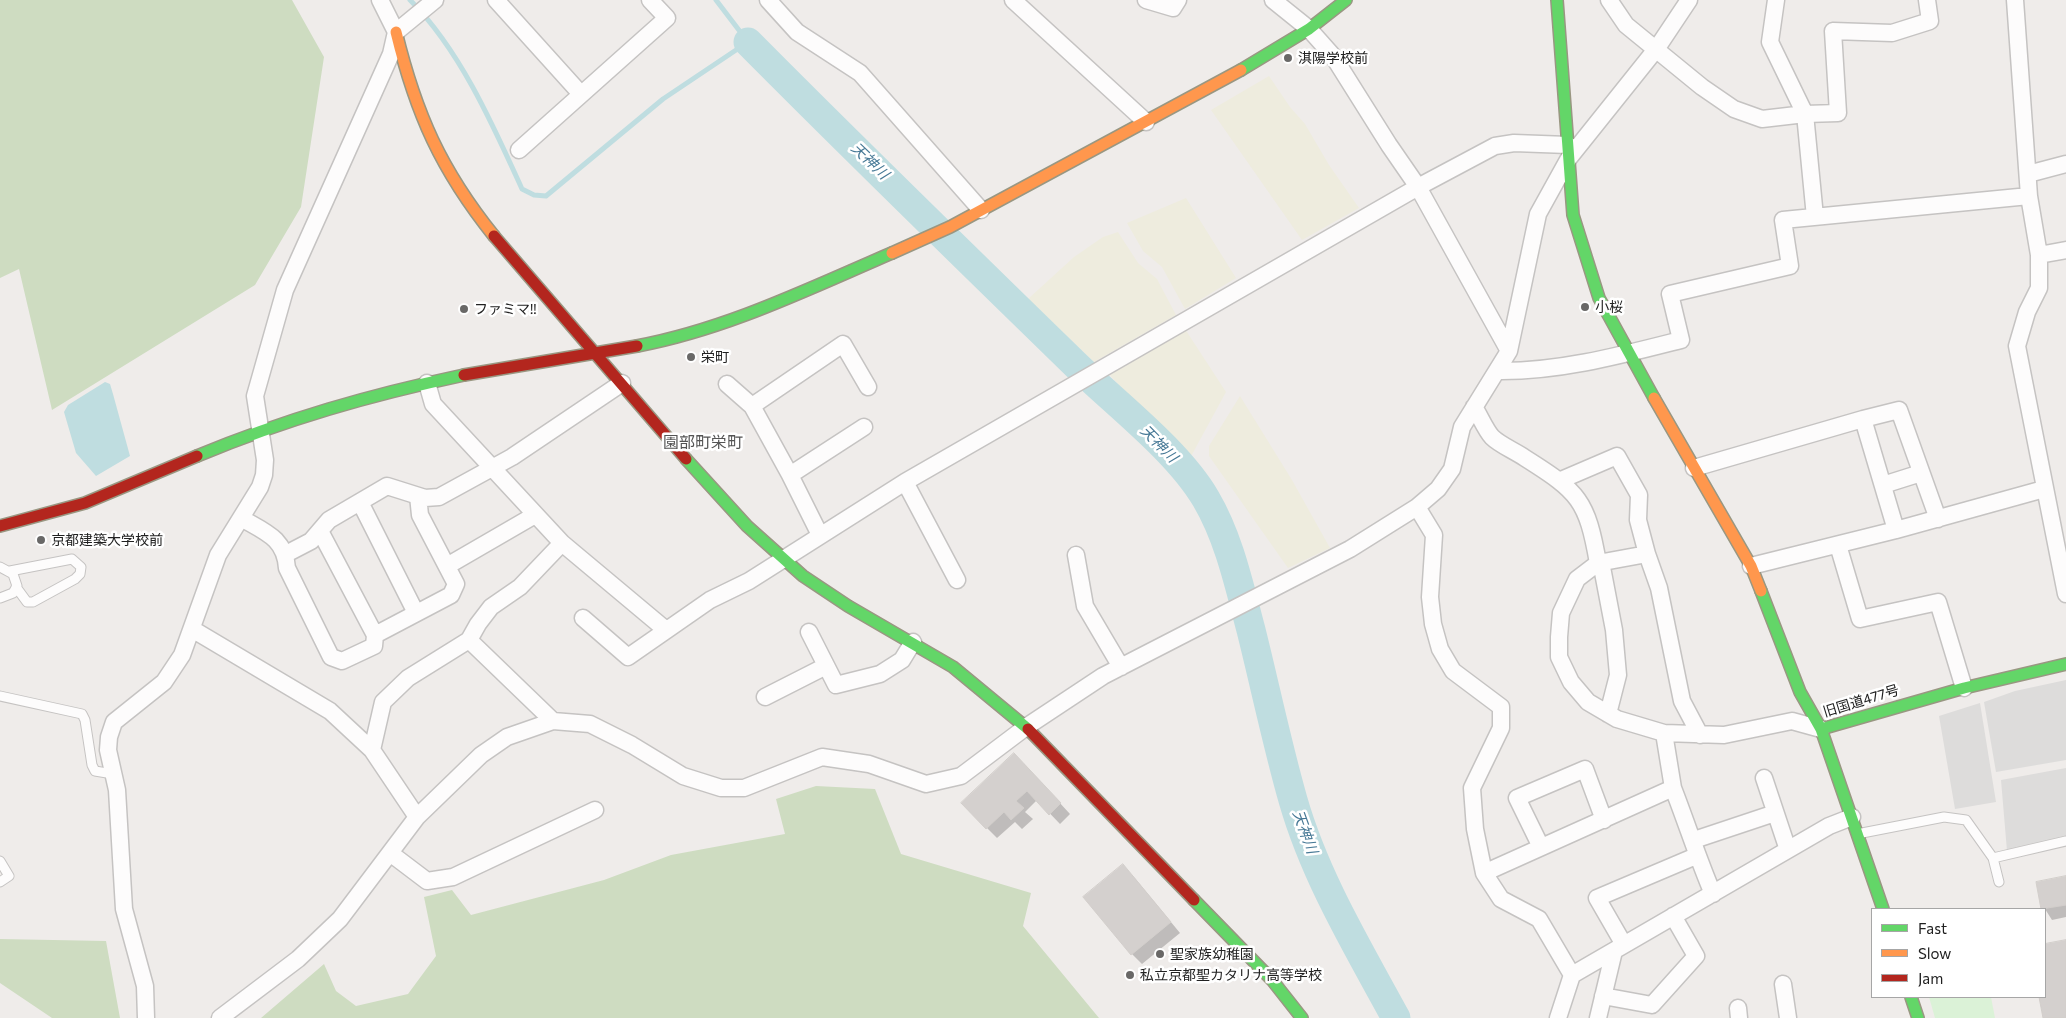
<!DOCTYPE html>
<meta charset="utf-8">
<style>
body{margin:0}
#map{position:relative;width:2066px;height:1018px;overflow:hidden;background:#efecea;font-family:Commissioner,sans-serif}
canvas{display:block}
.legend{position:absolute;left:1871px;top:908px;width:175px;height:90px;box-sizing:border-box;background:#fff;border:1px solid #a6a6a6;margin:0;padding:6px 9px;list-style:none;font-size:15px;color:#212121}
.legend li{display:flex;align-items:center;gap:10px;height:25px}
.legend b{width:25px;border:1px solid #a6a6a6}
</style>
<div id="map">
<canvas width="2066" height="1018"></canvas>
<ul class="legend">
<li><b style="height:6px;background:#63d668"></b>Fast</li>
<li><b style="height:6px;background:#ff974d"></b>Slow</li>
<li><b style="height:6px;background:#b3261e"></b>Jam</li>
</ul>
</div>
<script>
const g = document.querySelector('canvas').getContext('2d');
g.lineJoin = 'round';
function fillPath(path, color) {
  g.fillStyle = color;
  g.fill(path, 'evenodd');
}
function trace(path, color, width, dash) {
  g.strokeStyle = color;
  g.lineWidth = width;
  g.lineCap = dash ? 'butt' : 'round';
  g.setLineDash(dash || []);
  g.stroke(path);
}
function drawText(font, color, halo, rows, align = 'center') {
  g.font = font + ' Commissioner,"Noto Sans JP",sans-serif';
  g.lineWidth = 5;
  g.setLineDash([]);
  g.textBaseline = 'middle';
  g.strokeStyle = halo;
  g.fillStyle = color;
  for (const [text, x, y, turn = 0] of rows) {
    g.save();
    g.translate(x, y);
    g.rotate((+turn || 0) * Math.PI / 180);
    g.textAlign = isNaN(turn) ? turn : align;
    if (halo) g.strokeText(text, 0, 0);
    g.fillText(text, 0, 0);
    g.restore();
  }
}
fillPath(new Path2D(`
 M2066 680V760L1996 772 1984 702 2015 691Z
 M1980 703 1996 802 1955 809 1939 716Z
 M2066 768V837L2007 851 2001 780Z`), '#dddcdb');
fillPath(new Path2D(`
 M1269 76 1290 107 1305 124 1329 165 1359 208 1302 240 1211 110Z
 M1186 198 1236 278 1185 309 1162 267 1143 251 1127 223Z
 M1118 232 1138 263 1157 279 1176 315 1094 362 1028 299 1074 257 1103 237Z
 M1185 329 1226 392 1189 460 1108 373Z
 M1240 396 1292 480 1330 548 1288 568 1209 456V446Z`), '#eeecde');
fillPath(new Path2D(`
 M0 0H292L324 57 301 207 255 285 52 410 19 269 0 278Z
 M816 786 875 789 901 854 1031 893 1023 926 1099 1018H261L324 964 336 991 356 1006 408 994 436 956 424 897 452 890 471 915 604 880 671 855 785 834 776 799Z
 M0 939 106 941 120 1018H52L0 983Z`), '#cedcc1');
fillPath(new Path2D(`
 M1929 997H1991L1995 1018H1935Z`), '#dbf2d7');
fillPath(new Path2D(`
 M105 382 110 384 113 394 130 456 96 476 76 453 64 412 68 405Z`), '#bfdde0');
fillPath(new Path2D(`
 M1024 764 1070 814 1060 824 1037 800 1025 812 1033 819 1022 829 1015 822 997 838 962 803Z
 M1133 876 1180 933 1142 964 1132 954Z
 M2066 877V917L2052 920 2045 909H2042L2037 883Z
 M2066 941V1018H2044L2040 997H2045V945Z`), '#0003');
trace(new Path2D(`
 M410 0C460 50 493 125 522 189L534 195 546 196 663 99 748 42 716 0`), '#bfdde0', 5);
trace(new Path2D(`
 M748 42C856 151 966 258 1076 365 1116 404 1178 451 1206 499 1229 538 1239 585 1251 630 1265 686 1277 744 1293 800 1315 877 1358 948 1396 1018`), '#bfdde0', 29);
const building = new Path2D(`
 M1014 753 1061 803 1049 815 1027 791 1016 801 1024 808 1011 820 1004 812 986 829 961 803Z
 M1123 864 1171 922 1131 955 1083 897Z
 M2066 876V905L2041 909 2036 882Z
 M2066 940V1018H2043L2039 997H2045V944Z`);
fillPath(building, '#d4d0ce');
trace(building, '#d2cecb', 1);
const lane = new Path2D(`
 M0 567 13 574 17 586 13 593 0 598
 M10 571 72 559 81 567 80 574 75 579 33 602H27L16 587
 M0 696 82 714 85 720 92 765 95 771 113 774
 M1857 834 1944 817 1966 820 1993 858 1999 882
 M1993 858 2066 841
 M0 861 9 876 0 882`);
const street = new Path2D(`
 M496 0 580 93
 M768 0 797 32 860 73 981 210
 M1013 0 1146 122
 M1146 0 1173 8 1178 0
 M1273 0 1309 29 1333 56 1389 145 1418 187 1509 351
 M1609 0 1626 25 1702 87 1734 109 1762 119 1805 114 1770 42 1776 0
 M2015 0 2029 196 2039 255V288L2027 312 2017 346 2066 594
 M396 32 435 0
 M519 150 667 18 650 0
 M2028 174 2066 164
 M1815 217 1805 114 1838 113 1833 31 1892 33 1930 21 1927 0
 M2039 255 2066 250
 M1497 371C1559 372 1622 355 1681 340L1670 294 1790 266 1783 220 2029 196
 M427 383 433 404 562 543 666 630
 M727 384 752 406 790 475 820 535
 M752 406 843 344 868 387
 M1474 407C1480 416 1485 429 1492 437 1500 445 1515 451 1525 458 1579 492 1587 500 1598 563L1577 579 1561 613 1559 637V657L1571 682 1588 702 1617 719 1664 733 1724 735 1792 721 1821 729
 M1863 419 1899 410 1938 519
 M1694 468 1863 419 1896 530
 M790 475 864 427
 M1561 480 1617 456 1639 495 1638 520 1647 554
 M905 482 957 580
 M1883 485 1921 473
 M360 502 416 613
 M1417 507 1434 535 1430 597 1433 624 1440 649 1453 671 1501 707V728L1472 788 1475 829 1484 873 1501 899 1539 919 1572 975
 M241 518C265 532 285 538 287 568L331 657 342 661 374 646 375 635 320 531
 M1838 545 1860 619 1938 602 1964 688
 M286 554 311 541 329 520 387 486 425 498 439 497 512 457 622 383
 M1076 555 1085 606 1121 667
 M1601 562 1614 630 1618 675 1608 714
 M1598 563 1647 554 1659 588 1682 701 1700 735
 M447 566 535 515
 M1751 566 1896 530 2044 489
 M583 618 628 657 710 600 749 581 905 482 1418 187 1495 146 1514 143 1568 145
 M192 629 330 711 372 750 417 817
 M809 632 836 685 880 674 902 660 913 642
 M375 635 451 595 456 584 420 515 418 496
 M469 640 553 721
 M765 697 826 666
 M1664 733 1673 788
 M372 750 383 702 408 678 469 640 478 624 491 607 520 587 562 543
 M1764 778 1788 850
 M1694 840 1775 813
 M1541 847 1517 798 1585 769 1604 820
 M390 853 427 881 453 877 595 810
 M1484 873 1673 788C1687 824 1698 859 1713 894
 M1623 943 1597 898 1696 856
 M1783 984 1788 1018
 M1603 996 1652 1005 1696 956 1673 916
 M1738 1008 1739 1018
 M146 1018 145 986 124 909 117 790 108 750 109 737 114 722 164 682 182 655 218 555 260 487 264 475 265 460 255 396 285 290 391 54 396 32 380 0
 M220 1018 298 959 340 919 417 817 481 755 507 737 553 721 590 724 632 745 683 776 721 788H744L822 757 869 764 926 784 961 776 1026 727 1103 676 1350 549 1417 507 1438 489 1452 469 1462 427 1509 351 1538 214 1569 158 1657 48 1689 0
 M1558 1018 1572 975 1829 826 1852 817
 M1598 1018 1614 951`);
const fast = new Path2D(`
 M1557 0 1573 215 1599 298 1654 398
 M1241 70 1309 29 1346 0
 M637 346C727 329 808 289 892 253
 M197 456C286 419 370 395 464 375
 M686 459 747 526 803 576 848 606 953 667 1028 729
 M1761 591 1800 692 1821 729 1883 909
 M1821 729 1964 688 2066 664
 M1194 900 1272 980 1302 1018
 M1911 997 1918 1018`);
const slow = new Path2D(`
 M396 32C416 114 441 170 494 236
 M892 253 950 227 1241 70
 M1654 398 1751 566 1761 591`);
const jam = new Path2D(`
 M494 236 686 459
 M464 375 637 346
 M0 526 85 503 197 456
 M1028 729 1194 900`);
trace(lane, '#c5c3c2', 11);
trace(street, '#c5c3c2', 19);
trace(fast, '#999782', 14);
trace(slow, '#999782', 14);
trace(jam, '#999782', 14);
trace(lane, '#fdfcfc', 9);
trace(street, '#fdfcfc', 16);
trace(fast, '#63d668', 11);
trace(slow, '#ff974d', 11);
trace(jam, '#b3261e', 11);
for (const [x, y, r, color] of [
 [1288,58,5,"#696867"],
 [1585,307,5,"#696867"],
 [464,309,5,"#696867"],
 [691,357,5,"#696867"],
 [41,540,5,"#696867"],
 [1160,954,5,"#696867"],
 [1130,975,5,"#696867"]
]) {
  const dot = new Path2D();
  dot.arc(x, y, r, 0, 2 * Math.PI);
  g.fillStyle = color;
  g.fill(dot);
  trace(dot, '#fff', 2);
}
drawText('14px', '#212121', '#fff', [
 ["淇陽学校前",1298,58],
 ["小桜",1595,307],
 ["ファミマ!!",474,309],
 ["栄町",701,357],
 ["京都建築大学校前",51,540],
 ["聖家族幼稚園",1170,954],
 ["私立京都聖カタリナ高等学校",1140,975]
], 'left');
drawText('14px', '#212121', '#fff', [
 ["旧国道477号",1861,701,-17]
]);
drawText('italic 15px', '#477996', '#fff', [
 ["天神川",870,161,44],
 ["天神川",1159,444,45],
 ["天神川",1305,832,70]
]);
drawText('16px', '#545454', '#fff', [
 ["園部町栄町",703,443]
]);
</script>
